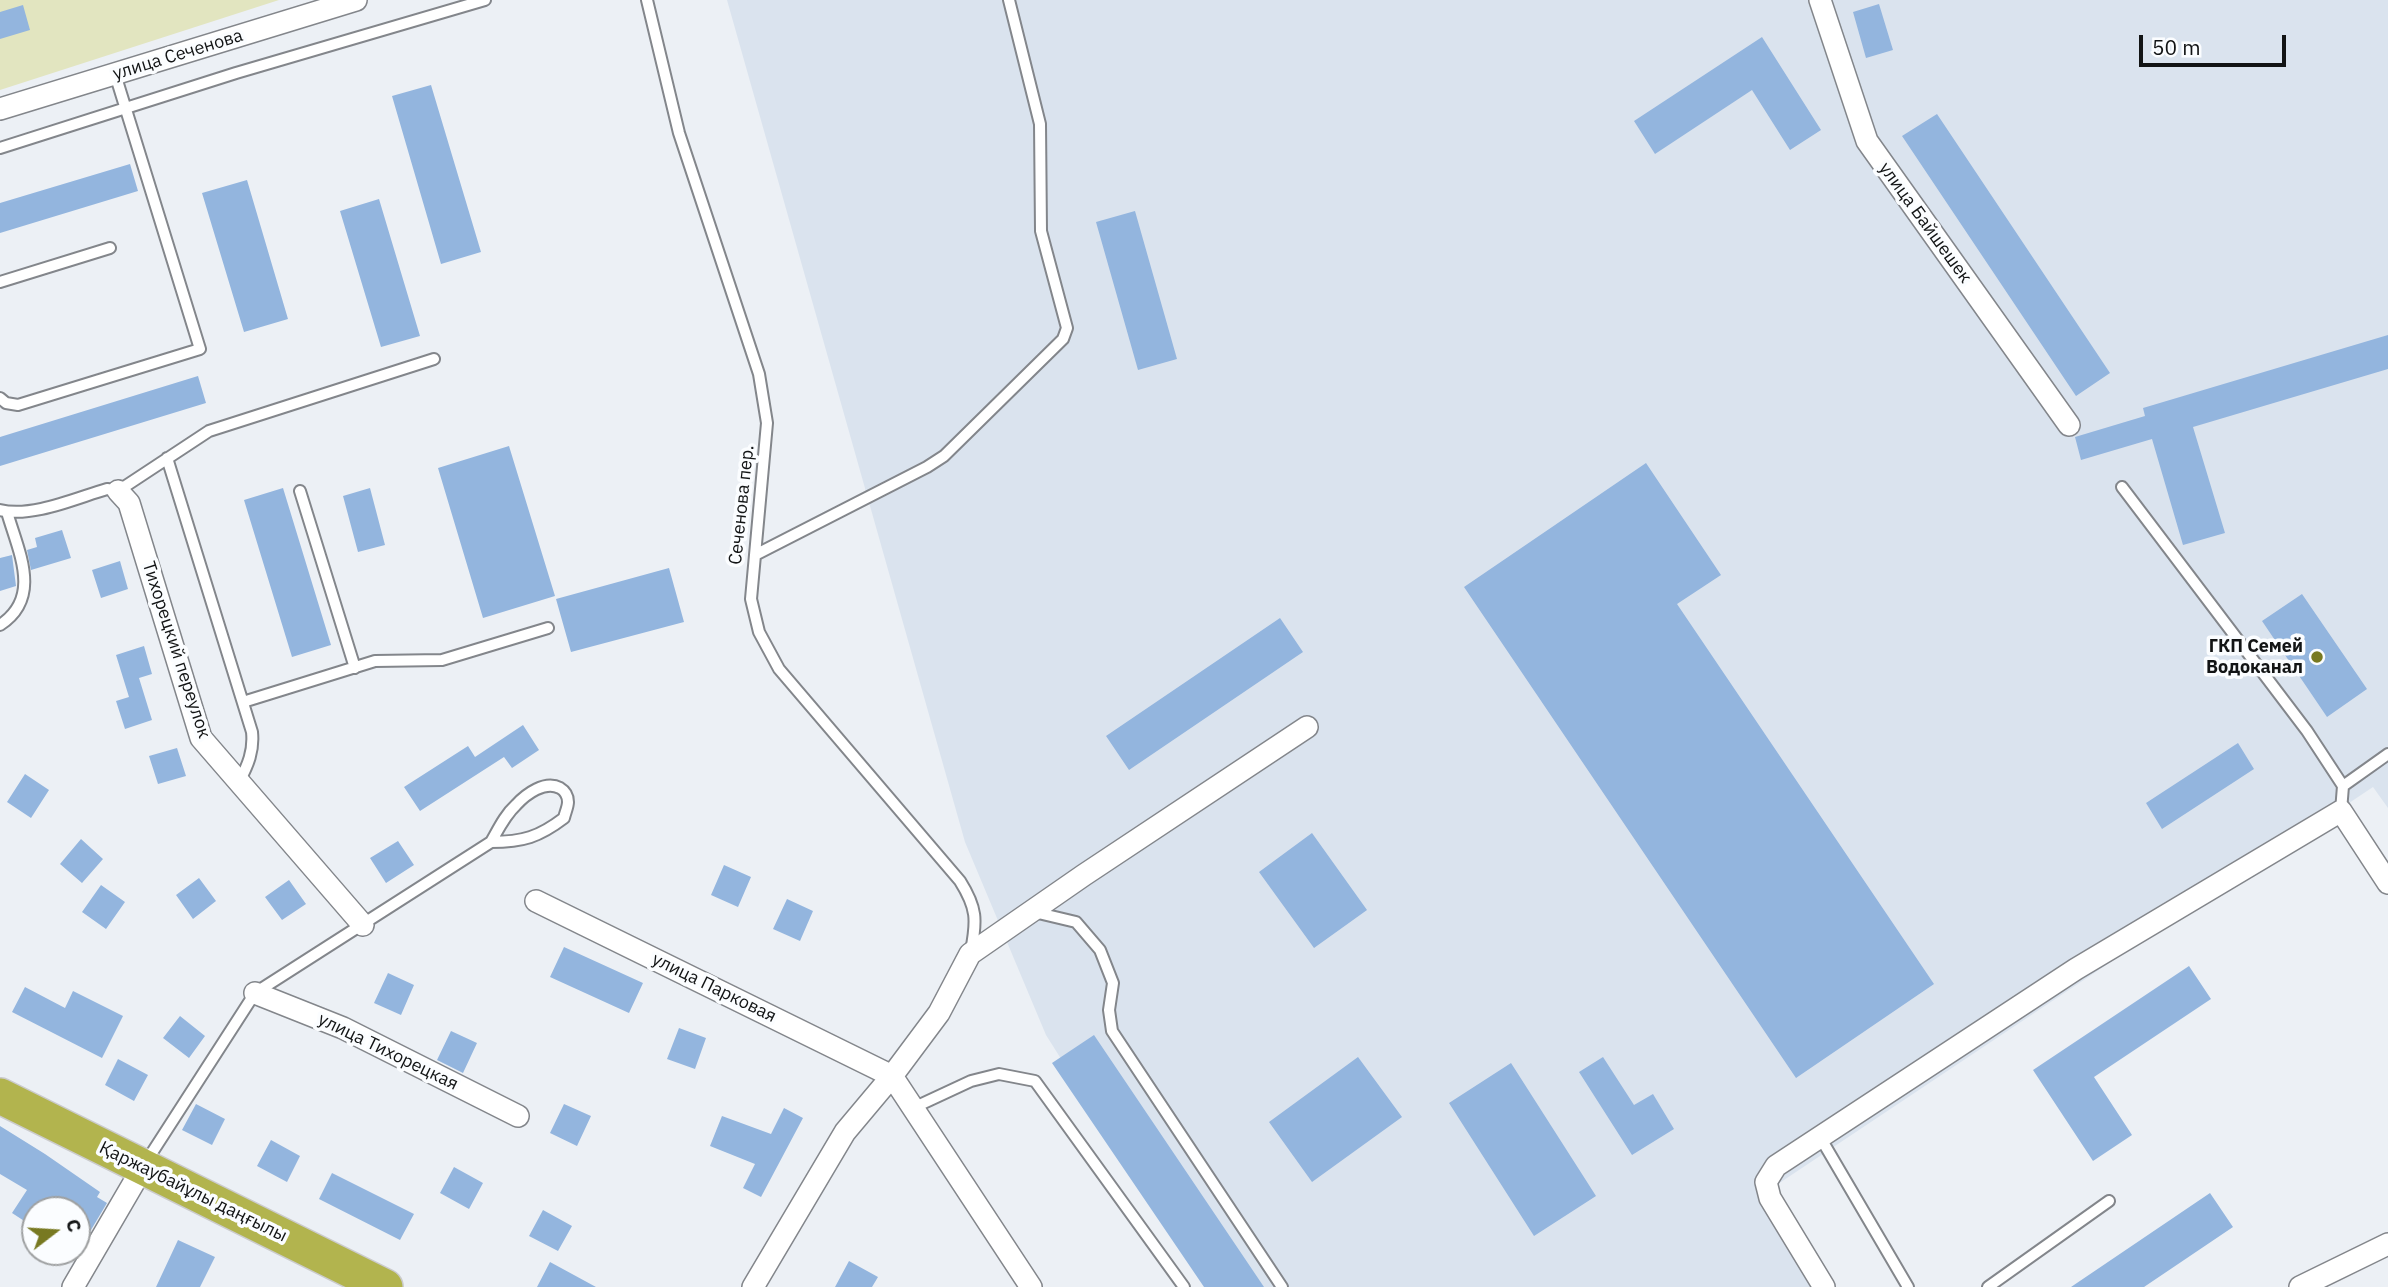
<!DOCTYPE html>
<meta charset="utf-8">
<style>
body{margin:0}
#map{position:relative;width:2388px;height:1287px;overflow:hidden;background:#ecf0f5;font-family:"IBM Plex Sans",sans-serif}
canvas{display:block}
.north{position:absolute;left:21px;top:1196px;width:70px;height:70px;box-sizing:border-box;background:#fbfdff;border:2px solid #9ea0a1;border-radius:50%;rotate:73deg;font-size:19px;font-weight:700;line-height:28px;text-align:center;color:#121415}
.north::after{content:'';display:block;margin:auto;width:24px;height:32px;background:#787921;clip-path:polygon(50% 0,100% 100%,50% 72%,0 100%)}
.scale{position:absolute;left:2139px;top:35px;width:147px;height:32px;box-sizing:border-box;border:4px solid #121415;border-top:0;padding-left:9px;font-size:21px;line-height:24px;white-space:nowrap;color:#121415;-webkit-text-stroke:5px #fbfdff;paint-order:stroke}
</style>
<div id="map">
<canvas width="2388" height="1287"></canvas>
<div class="north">С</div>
<div class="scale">50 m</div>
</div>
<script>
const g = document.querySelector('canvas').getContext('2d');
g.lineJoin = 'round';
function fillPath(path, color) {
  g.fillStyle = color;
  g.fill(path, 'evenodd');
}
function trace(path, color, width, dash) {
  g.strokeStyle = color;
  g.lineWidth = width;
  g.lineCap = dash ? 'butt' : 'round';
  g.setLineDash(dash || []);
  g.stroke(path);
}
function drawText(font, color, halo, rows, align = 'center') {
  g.font = font + ' "IBM Plex Sans",sans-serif';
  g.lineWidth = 7;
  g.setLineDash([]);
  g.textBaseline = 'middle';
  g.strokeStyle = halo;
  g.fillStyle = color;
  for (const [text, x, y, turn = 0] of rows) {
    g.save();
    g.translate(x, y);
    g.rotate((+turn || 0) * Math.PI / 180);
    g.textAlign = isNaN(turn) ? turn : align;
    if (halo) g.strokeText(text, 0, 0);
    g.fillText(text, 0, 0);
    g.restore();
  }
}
fillPath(new Path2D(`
 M727 0H2388V808L2373 787 1760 1196 1818 1287H1205L1046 1035 965 842Z`), '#dae3ee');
fillPath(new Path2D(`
 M0 0H279L0 90Z`), '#e2e5c0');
fillPath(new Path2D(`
 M1879 4 1893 50 1866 58 1853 12Z
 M23 5 30 30 0 39V12Z
 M1762 37 1821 130 1790 150 1752 90 1655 154 1634 121Z
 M431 85 481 252 441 264 392 96Z
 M1937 114 2110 373 2076 396 1902 136Z
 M130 164 138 191 0 233V203Z
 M247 180 288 319 244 332 202 193Z
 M379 199 420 336 381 347 340 211Z
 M1135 211 1177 359 1138 370 1096 222Z
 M2388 335V369L2193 427 2225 533 2183 545 2152 439 2081 460 2075 437 2145 416 2143 408Z
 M198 376 206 403 0 466V437Z
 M509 446 555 596 483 618 438 468Z
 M1646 463 1721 575 1677 604 1934 984 1796 1078 1464 587Z
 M283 488 331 645 292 657 244 500Z
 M370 488 385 545 358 552 343 496Z
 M62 530 71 558 31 570 27 550 37 547 35 538Z
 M12 555 16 586 0 591V558Z
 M120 561 128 589 101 598 92 570Z
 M669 568 684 622 571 652 556 599Z
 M2302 594 2367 689 2327 717 2262 621Z
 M1280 618 1303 652 1129 770 1106 736Z
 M144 646 152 674 139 678 152 720 125 729 116 701 129 697 116 655Z
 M523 725 539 750 512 768 504 757 420 811 404 787 468 746 475 757Z
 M2238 743 2254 769 2162 829 2146 803Z
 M177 748 186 776 158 784 149 756Z
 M25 774 49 790 31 818 7 802Z
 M1312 833 1367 910 1314 948 1259 872Z
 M81 839 103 859 82 883 60 864Z
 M398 841 414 865 386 883 370 858Z
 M724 865 751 877 738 907 711 895Z
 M199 878 216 901 193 919 176 895Z
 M289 880 306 904 282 920 265 897Z
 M101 885 125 902 106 929 82 912Z
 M787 899 813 911 800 941 773 929Z
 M564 947 643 983 629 1013 550 977Z
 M2189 966 2211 999 2094 1077 2132 1135 2093 1161 2033 1070Z
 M388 973 414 985 401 1015 374 1003Z
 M25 987 65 1008 73 991 123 1016 102 1058 12 1012Z
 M180 1016 205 1036 189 1058 163 1038Z
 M679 1028 706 1038 695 1069 667 1059Z
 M451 1031 477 1043 463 1073 437 1060Z
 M1094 1035 1264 1287H1204L1052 1063Z
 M1358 1057 1402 1117 1312 1182 1269 1122Z
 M1603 1057 1634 1105 1653 1094 1674 1129 1632 1155 1579 1072Z
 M118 1059 148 1075 134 1101 105 1085Z
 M1511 1063 1596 1196 1534 1236 1449 1103Z
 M196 1104 225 1119 212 1145 182 1130Z
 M564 1104 591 1116 577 1146 550 1133Z
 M784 1108 803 1118 761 1197 743 1188 755 1164 710 1146 722 1116 771 1134Z
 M0 1126 45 1154 100 1192 97 1197 107 1203 88 1235 77 1228V1210H35V1228L12 1213 27 1190 0 1174Z
 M271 1140 300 1156 287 1182 257 1166Z
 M454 1167 483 1183 469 1209 440 1193Z
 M332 1173 414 1214 400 1240 319 1199Z
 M2210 1193 2233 1227 2144 1287H2071Z
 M543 1210 572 1226 558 1251 529 1236Z
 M178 1240 215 1257 200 1287H156Z
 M849 1261 878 1277 872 1287H835Z
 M550 1262 596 1287H537Z`), '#93b5de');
const service = new Path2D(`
 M647 0 679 133 759 374 767 423 751 599 759 632 779 669 960 881C977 908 977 920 971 951
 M0 148 236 73 485 0
 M0 282 110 248
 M0 398 6 403 18 405 200 349 115 74
 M167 458 252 732C254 751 248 765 239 782
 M2122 487 2307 731 2343 786 2341 811
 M300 491 355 668
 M0 510C32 518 76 498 107 489L118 491 209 431 434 359
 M755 555 927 467 944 456 1063 339 1067 328 1041 231 1040 124 1009 0
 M0 625C43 597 18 551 7 512
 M243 702 375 661 442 660 548 628
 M2343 786 2388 754
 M1034 912 1076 922 1100 950 1113 983 1109 1010 1112 1031 1282 1287
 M913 1108 971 1081 999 1074 1035 1081 1184 1287
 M1820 1137 1908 1287
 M146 1162 255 993 491 842C523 842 539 837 564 818 565 813 568 807 568 802 568 796 565 791 560 788 545 780 526 794 516 805 505 815 499 828 491 842
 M1988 1287 2109 1201`);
const minor = new Path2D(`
 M1820 0 1867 141 2069 425
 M0 109 356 0
 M118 491 129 503 201 738 363 925
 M536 901 892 1076 1031 1287
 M255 993 343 1028 518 1116
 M73 1287 143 1167
 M753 1287 845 1132 892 1076 939 1013 970 954 1084 875 1307 727
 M1824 1287 1770 1198 1766 1182 1776 1166 2076 969 2341 811 2388 883
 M2300 1287 2388 1244`);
const trunk = new Path2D(`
 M0 1096 385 1287`);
trace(service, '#83868b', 14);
trace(minor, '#83868b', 24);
trace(trunk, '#cbcbcc', 38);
trace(service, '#fff', 10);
trace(minor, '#fff', 21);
trace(trunk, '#b2b44e', 35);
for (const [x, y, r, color] of [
 [2317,657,7,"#787921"]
]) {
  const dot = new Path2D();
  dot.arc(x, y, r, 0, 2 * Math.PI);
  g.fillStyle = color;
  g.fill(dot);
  trace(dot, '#fbfdff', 2.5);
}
drawText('18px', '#121415', '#fbfdff', [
 ["улица Сеченова",178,55,-17],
 ["улица Байшешек",1925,223,54],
 ["Сеченова пер.",742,505,-84],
 ["Тихорецкий переулок",176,650,72],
 ["улица Парковая",714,988,26],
 ["улица Тихорецкая",388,1052,26],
 ["Қаржаубайұлы даңғылы",193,1192,26]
]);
drawText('bold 18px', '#121415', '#fbfdff', [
 ["ГКП Семей",2303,647],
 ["Водоканал",2303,668]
], 'right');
</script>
